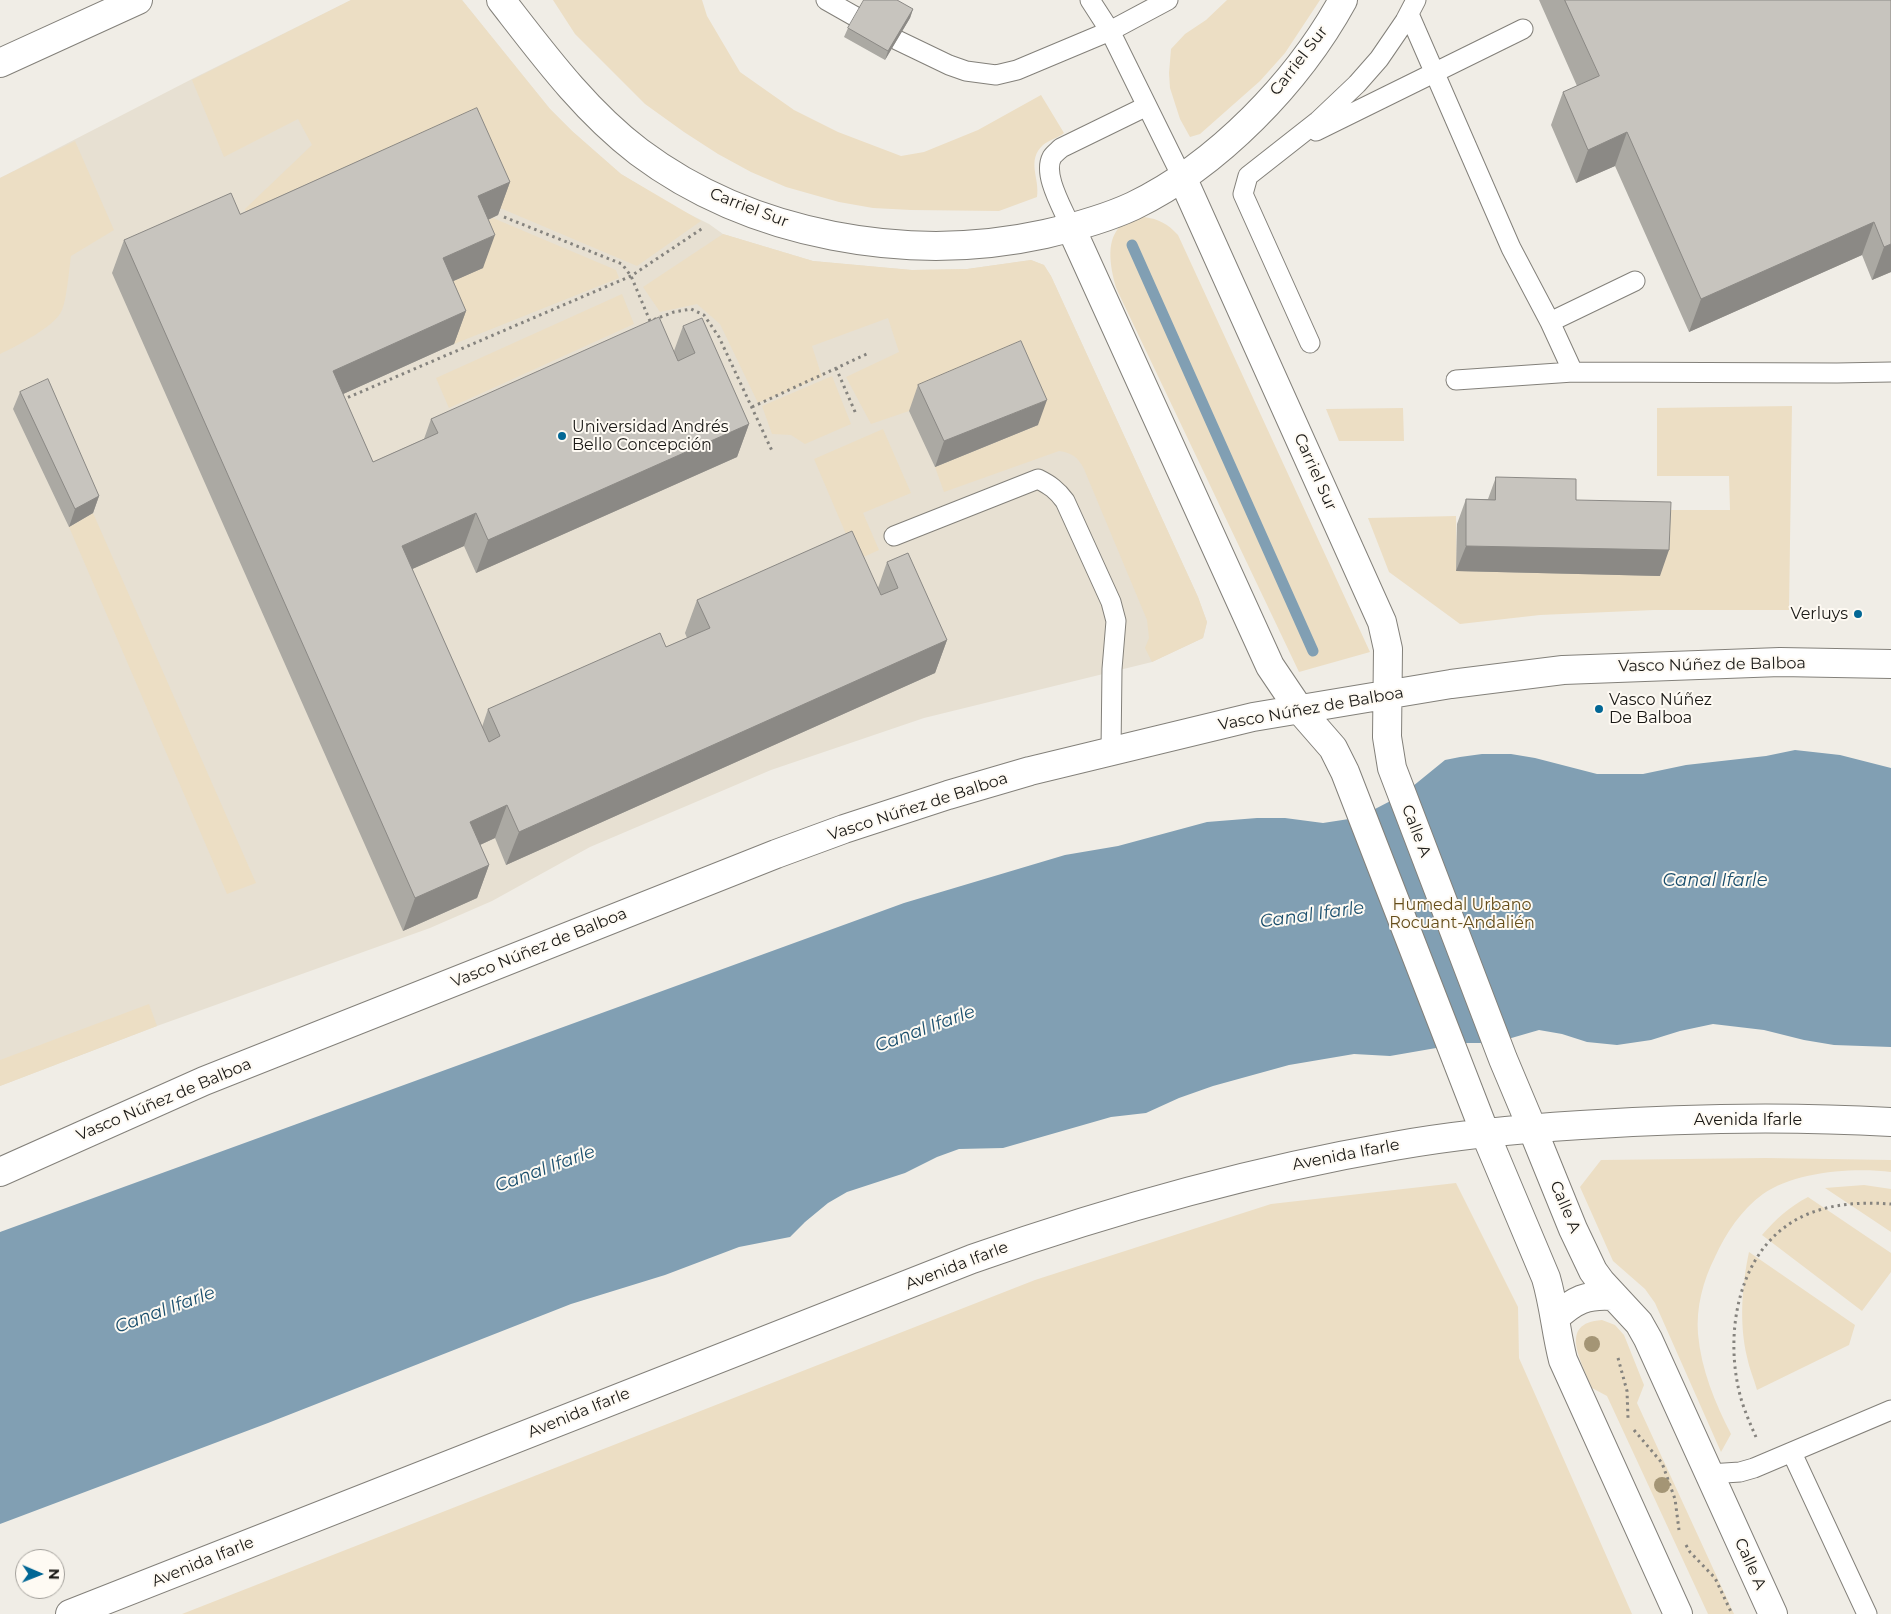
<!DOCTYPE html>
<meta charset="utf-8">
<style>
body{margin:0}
#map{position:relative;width:1891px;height:1614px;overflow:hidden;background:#f0ede6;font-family:Montserrat,sans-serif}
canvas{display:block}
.north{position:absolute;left:15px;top:1549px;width:50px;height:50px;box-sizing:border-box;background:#fefaf3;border:1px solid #a3a09b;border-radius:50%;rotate:91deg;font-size:14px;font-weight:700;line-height:20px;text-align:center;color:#1a1916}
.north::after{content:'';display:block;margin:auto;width:18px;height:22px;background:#026795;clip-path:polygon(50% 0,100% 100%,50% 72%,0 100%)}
</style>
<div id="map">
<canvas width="1891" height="1614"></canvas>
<div class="north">N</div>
</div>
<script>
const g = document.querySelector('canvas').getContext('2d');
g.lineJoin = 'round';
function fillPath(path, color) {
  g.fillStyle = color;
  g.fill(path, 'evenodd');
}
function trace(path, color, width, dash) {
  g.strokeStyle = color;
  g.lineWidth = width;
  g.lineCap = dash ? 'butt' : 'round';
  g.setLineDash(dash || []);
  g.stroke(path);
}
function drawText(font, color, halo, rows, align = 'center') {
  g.font = font + ' Montserrat,sans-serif';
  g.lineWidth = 4;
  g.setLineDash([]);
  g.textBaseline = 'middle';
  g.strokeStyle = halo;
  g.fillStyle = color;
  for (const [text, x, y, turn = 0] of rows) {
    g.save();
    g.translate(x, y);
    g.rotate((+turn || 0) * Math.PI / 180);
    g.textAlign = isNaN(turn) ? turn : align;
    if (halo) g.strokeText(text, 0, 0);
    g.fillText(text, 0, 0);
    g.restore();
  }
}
fillPath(new Path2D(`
 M351 0H462L550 109 572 131 621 174 675 207 709 224 723 234 813 261 912 270 967 269 1031 260 1044 265 1051 276 1198 597 1207 622 1203 638 1152 662 924 718 771 770 590 847 492 901 430 928 157 1026 0 1086V178L192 79Z`), '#e7e0d2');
fillPath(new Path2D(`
 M351 0H462L550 109 572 131 621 174 701 221 637 266 493 205 258 234 245 209 312 145 298 119 224 157 192 80Z
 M553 0H702L707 16 740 72 794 110 838 132 901 156 924 152 978 130 1041 95 1064 133C1058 138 1049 140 1043 145 1026 161 1040 178 1037 197L999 211 911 210 873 208 839 202 786 187 751 172 718 154 684 132 645 104 575 34Z
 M1227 0H1320L1285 53 1260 81 1200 134 1190 137 1180 119 1170 88 1169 73 1171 49 1185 34 1206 20Z
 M75 141 114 230 71 256C69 270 67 298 62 310 56 326 15 347 0 354V178Z
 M1144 217C1159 219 1168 224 1178 235L1370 652 1299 672 1117 290C1108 261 1102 221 1144 217Z
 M493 218 616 270 619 278 454 344 431 291 466 230Z
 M723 234 813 261 912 270 967 269 1031 260 1044 265 1051 276 1198 597 1207 622 1203 638 1152 662 1145 648 1149 638 1147 620 1084 469C1078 457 1072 453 1059 451L944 492 935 467 1038 425 909 411 871 424 846 377 899 352 888 318 812 346 822 377 758 403 720 324 697 304 660 312 643 287Z
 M622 294 634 324 449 408 436 378Z
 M832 376 851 424 805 444 791 435 772 434 762 406Z
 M1792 406 1789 610H1654L1540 615 1460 624 1389 572 1368 518 1456 516 1457 571 1661 510H1730L1729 476H1657V408Z
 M1403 408 1404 441H1339L1326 409Z
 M883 429 911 493 863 513 879 550 857 560 814 459Z
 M93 513 256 883 227 894 69 527Z
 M149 1004 157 1026 0 1086V1060Z
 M1766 1158 1891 1160V1172C1853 1167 1794 1172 1763 1194 1741 1210 1726 1233 1715 1257 1703 1281 1696 1307 1698 1334 1701 1369 1715 1403 1731 1434L1721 1452 1655 1303 1645 1289 1613 1261 1580 1187 1601 1160Z
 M1456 1183 1518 1307 1519 1358 1632 1614H182L1035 1280 1271 1204Z
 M1864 1185 1891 1189V1232L1825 1188Z
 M1808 1197 1891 1253V1272L1862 1311 1762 1235C1776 1219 1789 1207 1808 1197Z
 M1749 1252 1855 1325 1849 1345 1757 1390C1754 1379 1749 1368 1747 1357 1739 1323 1742 1285 1749 1252Z
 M1602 1320 1615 1325 1624 1335 1644 1385 1637 1403 1734 1614H1708L1607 1396 1592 1388C1582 1362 1557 1323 1602 1320Z`), '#ecdec4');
fillPath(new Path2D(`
 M1795 750 1840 755 1891 768V1047L1834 1045 1804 1040 1764 1030 1713 1024 1680 1031 1651 1040 1617 1045 1587 1042 1562 1034 1539 1030 1508 1039 1485 1043H1465L1390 1056 1354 1054 1289 1065 1213 1086 1179 1098 1146 1113 1111 1117 1003 1148 959 1149 937 1157 905 1173 847 1192 828 1203 805 1222 790 1237 739 1247 665 1275 571 1304 268 1423 0 1524V1232L904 903 1065 855 1118 846 1207 822 1257 818H1285L1323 823 1349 819 1375 809 1402 795 1445 760 1460 757 1482 754H1511L1535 758 1597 774H1643L1686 765 1766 756Z`), '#819fb3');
trace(new Path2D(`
 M1132 245 1313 651`), '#819fb3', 11);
const lane = new Path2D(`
 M826 0 856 17
 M1090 0 1110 31 1182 177
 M1409 14 1511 248 1550 322 1573 372 1456 380
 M897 40 949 65 966 71 996 75 1017 70 1110 31 1168 0
 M1316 131 1523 29
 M1071 228C1064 210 1042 175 1052 157 1054 154 1058 151 1061 148L1147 106
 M1550 322 1635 281
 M1310 343 1243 194 1248 176 1318 121 1357 84 1379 59 1405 21 1416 0
 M1573 372 1837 373 1891 372
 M894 536 1038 479C1050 485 1057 490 1065 501L1111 602 1116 621 1112 669 1111 751
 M1792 1453 1867 1614
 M1709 1474 1740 1472 1754 1468 1891 1410`);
const street = new Path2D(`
 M1532 1128 1573 1229 1593 1271 1601 1282 1639 1323 1648 1339 1773 1614
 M1485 1133 1546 1278C1554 1305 1556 1333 1563 1360L1678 1614
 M1555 1318C1574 1300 1587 1294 1613 1296`);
const secondary = new Path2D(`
 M501 0C543 54 584 110 639 152 751 236 909 264 1045 234 1075 227 1105 219 1133 206 1218 165 1298 82 1343 0
 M1182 177 1382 622 1388 649 1387 737 1392 768 1503 1059 1532 1128
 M1071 228 1270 666 1299 709 1333 748 1345 772 1485 1133
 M0 1172 204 1081 776 854 844 829 948 795 1030 771 1253 717 1451 684 1563 670 1780 662 1891 664
 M70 1614 972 1259C1111 1210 1249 1171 1394 1146 1455 1135 1518 1129 1581 1125 1684 1118 1788 1116 1891 1122`);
const primary = new Path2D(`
 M0 63 138 0`);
trace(lane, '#83807a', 21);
trace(street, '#83807a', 30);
trace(secondary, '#83807a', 30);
trace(primary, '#83807a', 30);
trace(new Path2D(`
 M504 217 622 264 631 276 650 321 674 312 691 309 704 315 719 337 773 453
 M836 368 856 414
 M342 400 631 276 703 228
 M752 407 869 353
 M1618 1358 1627 1391 1628 1418
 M1634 1430 1662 1463 1675 1499 1679 1530
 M1756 1437C1751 1426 1746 1414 1742 1402 1722 1336 1737 1243 1808 1214 1835 1203 1863 1202 1891 1204
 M1686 1545 1690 1552 1715 1578 1732 1614`), '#85837e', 3, [2.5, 4]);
trace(lane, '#fff', 19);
trace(street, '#fff', 28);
trace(secondary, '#fff', 28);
trace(primary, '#fff', 28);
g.fillStyle = '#a49575';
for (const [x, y] of [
 [1592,1344],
 [1662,1485]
]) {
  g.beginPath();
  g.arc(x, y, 8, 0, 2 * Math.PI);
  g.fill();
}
fillPath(new Path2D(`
 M1539 0H1891V272L1872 280 1862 255 1689 332 1615 166 1576 183 1551 125 1563 92 1577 86Z
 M913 9 910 18 885 60 844 37 848 28Z
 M510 182 498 215 488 220 483 268 453 281 466 311 454 344 343 394 373 462 424 439 431 419 674 351 683 326 749 424 737 457 476 573 464 546 412 569 482 727 488 709 666 647 687 638 685 633 697 600 878 588 887 562 947 640 935 673 506 865 495 838 480 845 489 865 477 898 403 931 112 273 124 240 240 214Z
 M918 385 1038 425 935 467 909 411Z
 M20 392 99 496 93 513 69 527 13 409Z
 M1496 477 1576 500 1660 576 1456 571 1457 524 1466 499H1488Z`), '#aba9a3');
fillPath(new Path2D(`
 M913 9 910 18 885 60 888 51Z
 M1627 132 1615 166 1576 183 1588 150Z
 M510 182 498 215 466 230 478 196Z
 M1874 222 1862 255 1689 332 1701 299Z
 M495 235 483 268 431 291 443 258Z
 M1891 244V272L1872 280 1884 247Z
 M466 311 454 344 321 404 333 371Z
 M1047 400 1038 425 935 467 944 441Z
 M749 424 737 457 476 573 488 540Z
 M99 496 93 513 69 527 75 509Z
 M476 513 464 546 390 579 402 546Z
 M1466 546 1669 550 1660 576 1456 571Z
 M947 640 935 673 506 865 519 832Z
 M507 805 495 838 458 855 470 822Z
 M489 865 477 898 403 931 415 898Z`), '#8b8985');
const building = new Path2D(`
 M864 0H897L913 9 888 51 848 28Z
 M1565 0H1891V244L1884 247 1874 222 1701 299 1627 132 1588 150 1563 92 1599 76Z
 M477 108 510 182 478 196 495 235 443 258 466 311 333 371 373 462 438 433 431 419 659 317 678 361 695 353 683 326 702 318 749 424 488 540 476 513 402 546 489 742 500 736 488 709 660 633 666 647 710 628 697 600 852 531 881 595 898 588 887 562 908 553 947 640 519 832 507 805 470 822 489 865 415 898 124 240 231 193 240 214Z
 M1021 341 1047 400 944 441 918 385Z
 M48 379 99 496 75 509 20 392Z
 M1496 477 1576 479V500L1671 502 1669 550 1466 546V499L1495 500Z`);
fillPath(building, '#c7c4be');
trace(building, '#8b8985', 1);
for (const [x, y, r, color] of [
 [562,436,5,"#026795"],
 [1858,614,5,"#026795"],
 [1599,709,5,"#026795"]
]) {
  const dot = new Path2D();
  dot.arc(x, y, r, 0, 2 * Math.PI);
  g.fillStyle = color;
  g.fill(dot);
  trace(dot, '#fefaf3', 2);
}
drawText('16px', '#1a1916', '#fefaf3', [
 ["Carriel Sur",1299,61,-52],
 ["Carriel Sur",749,208,21],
 ["Carriel Sur",1315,472,66],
 ["Vasco Núñez de Balboa",1712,665,-1],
 ["Vasco Núñez de Balboa",1311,709,-10],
 ["Vasco Núñez de Balboa",918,807,-18],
 ["Calle A",1416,831,69],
 ["Vasco Núñez de Balboa",539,948,-22],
 ["Vasco Núñez de Balboa",164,1100,-23],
 ["Avenida Ifarle",1748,1120],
 ["Avenida Ifarle",1346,1155,-11],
 ["Calle A",1565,1207,67],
 ["Avenida Ifarle",957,1266,-21],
 ["Avenida Ifarle",579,1413,-22],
 ["Avenida Ifarle",203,1562,-22],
 ["Calle A",1750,1564,66]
]);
drawText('16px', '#1a1916', '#fefaf3', [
 ["Universidad Andrés",572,427],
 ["Bello Concepción",572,445],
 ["Verluys",1848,614,"right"],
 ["Vasco Núñez",1609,700],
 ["De Balboa",1609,718]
], 'left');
drawText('16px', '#654d19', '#fefaf3', [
 ["Humedal Urbano",1462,905],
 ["Rocuant-Andalién",1462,923]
]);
drawText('italic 18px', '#194e6d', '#fefaf3', [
 ["Canal Ifarle",1715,881],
 ["Canal Ifarle",1312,915,-8],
 ["Canal Ifarle",925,1029,-20],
 ["Canal Ifarle",545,1169,-20],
 ["Canal Ifarle",165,1310,-20]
]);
</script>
